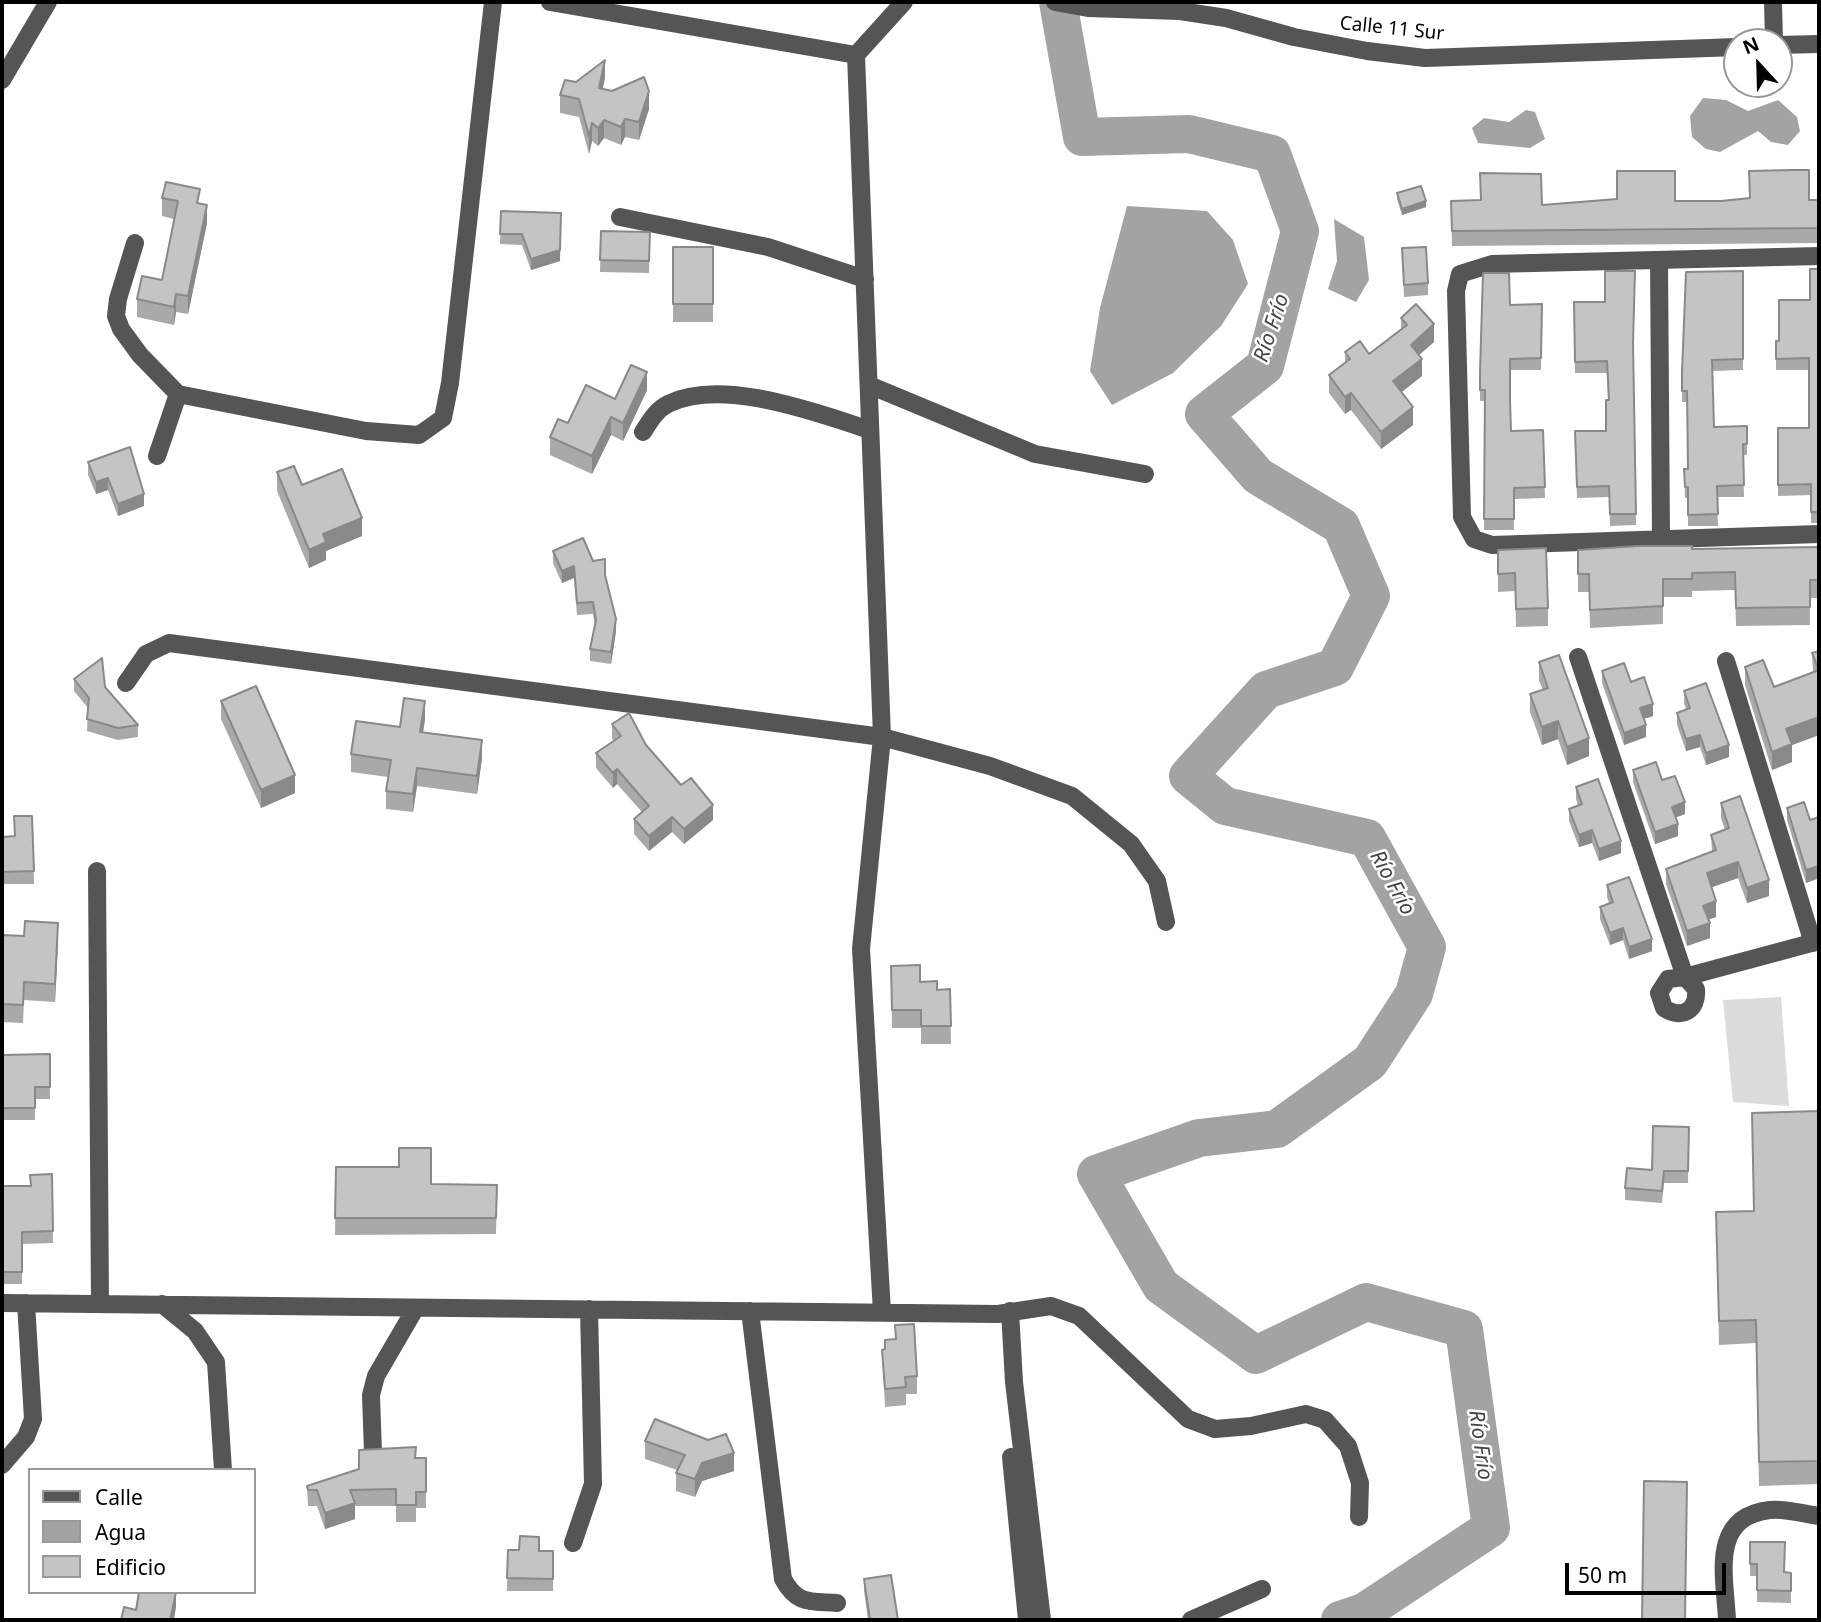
<!DOCTYPE html>
<meta charset="utf-8">
<style>
body{margin:0}
#map{position:relative;width:1821px;height:1622px;overflow:hidden;background:#fff;font-family:"Noto Sans",sans-serif}
canvas{display:block}
.frame{position:absolute;inset:0;border:4px solid #000;pointer-events:none}
.legend{position:absolute;left:28px;top:1468px;width:228px;height:126px;box-sizing:border-box;background:#fff;border:2px solid #999;margin:0;padding:9px 12px;list-style:none;font-size:21px;color:#000}
.legend li{display:flex;align-items:center;gap:14px;height:35px}
.legend b{width:35px;border:2px solid #999}
.north{position:absolute;left:1723px;top:28px;width:70px;height:70px;box-sizing:border-box;background:#fff;border:2px solid #999;border-radius:50%;rotate:338deg;font-size:19px;font-weight:700;line-height:28px;text-align:center;color:#000}
.north::after{content:'';display:block;margin:auto;width:24px;height:32px;background:#000;clip-path:polygon(50% 0,100% 100%,50% 72%,0 100%)}
.scale{position:absolute;left:1565px;top:1563px;width:161px;height:32px;box-sizing:border-box;border:4px solid #000;border-top:0;padding-left:9px;font-size:21px;line-height:24px;white-space:nowrap;color:#000;-webkit-text-stroke:5px #fff;paint-order:stroke}
</style>
<div id="map">
<canvas width="1821" height="1622"></canvas>
<div class="frame"></div>
<ul class="legend">
<li><b style="height:9px;background:#555"></b>Calle</li>
<li><b style="height:19px;background:#a3a3a3"></b>Agua</li>
<li><b style="height:19px;background:#c4c4c4"></b>Edificio</li>
</ul>
<div class="north">N</div>
<div class="scale">50 m</div>
</div>
<script>
const g = document.querySelector('canvas').getContext('2d');
g.lineJoin = 'round';
function fillPath(path, color) {
  g.fillStyle = color;
  g.fill(path, 'evenodd');
}
function trace(path, color, width, dash) {
  g.strokeStyle = color;
  g.lineWidth = width;
  g.lineCap = dash ? 'butt' : 'round';
  g.setLineDash(dash || []);
  g.stroke(path);
}
function drawText(font, color, halo, rows, align = 'center') {
  g.font = font + ' "Noto Sans",sans-serif';
  g.lineWidth = 5;
  g.setLineDash([]);
  g.textBaseline = 'middle';
  g.strokeStyle = halo;
  g.fillStyle = color;
  for (const [text, x, y, turn = 0] of rows) {
    g.save();
    g.translate(x, y);
    g.rotate((+turn || 0) * Math.PI / 180);
    g.textAlign = isNaN(turn) ? turn : align;
    if (halo) g.strokeText(text, 0, 0);
    g.fillText(text, 0, 0);
    g.restore();
  }
}
fillPath(new Path2D(`
 M1781 997 1789 1106 1733 1102 1723 1000Z`), '#dcdcdc');
fillPath(new Path2D(`
 M1703 98 1726 100 1748 111 1778 100 1797 117 1800 131 1788 145 1771 142 1758 131 1720 152 1706 149 1692 137 1690 116Z
 M1526 110 1535 112 1545 139 1530 148 1478 143 1472 128 1484 118 1509 122Z
 M1127 206 1207 211 1233 240 1248 284 1221 326 1173 373 1112 405 1090 371 1100 308Z
 M1334 219 1364 237 1369 280 1356 302 1328 289 1337 261Z`), '#a3a3a3');
trace(new Path2D(`
 M1058 2 1082 137 1189 134 1272 154 1300 231 1265 366 1204 414 1258 476 1341 526 1371 596 1335 667 1266 690 1188 776 1225 806 1367 838 1427 947 1414 994 1370 1062 1277 1129 1199 1138 1096 1174 1161 1286 1256 1355 1366 1302 1464 1329 1491 1528 1364 1612 1340 1620`), '#a3a3a3', 38);
trace(new Path2D(`
 M550 2 856 55
 M904 2 856 55 882 737 990 766 1072 796 1131 844 1157 881 1166 922
 M1055 2 1088 8 1180 11 1226 18 1294 37 1367 51 1425 58 1737 47
 M1773 2 1774 42
 M1779 45 1819 44
 M2 80 48 2
 M620 217 768 247 865 279
 M135 243 118 299 116 316 121 329 140 355 178 394 366 431 419 435 443 418 450 383 493 2
 M1819 256 1492 264 1460 274 1456 291 1462 517 1474 539 1492 545 1819 534
 M1659 260 1661 537
 M869 385 1035 454 1145 474
 M643 432C650 421 656 410 668 404 722 377 817 413 870 430
 M157 456 178 394
 M1578 657 1685 977 1696 989C1698 1010 1682 1020 1664 1008L1659 993 1668 979 1685 977 1819 941
 M1726 661 1813 943
 M126 683 146 654 169 643 882 737 861 949 882 1312
 M97 871 100 1304
 M2 1303 998 1314 1051 1306 1079 1316 1188 1419 1215 1429 1251 1426 1306 1414 1325 1420 1348 1446 1360 1483 1359 1517
 M162 1304 195 1331 216 1362 223 1470
 M750 1311 783 1579C797 1605 810 1601 837 1603
 M1010 1311 1014 1382 1042 1620
 M373 1453 371 1395 376 1376 415 1309
 M1011 1457 1027 1620
 M2 1465 26 1437 33 1419 26 1303
 M573 1543 593 1484 589 1309
 M1191 1620 1262 1589
 M1727 1620C1725 1576 1709 1517 1770 1510 1785 1508 1804 1514 1819 1516`), '#555', 18);
fillPath(new Path2D(`
 M605 78 602 89 649 109 639 140 625 137 621 145 604 138 598 146 592 141 589 154 579 117 560 113V95L576 82Z
 M1749 171 1809 200H1819V243L1452 246 1451 201 1542 205 1617 199 1675 201H1721L1750 198Z
 M1397 193 1426 207 1402 215 1397 199Z
 M162 198 200 204 207 223 188 314 176 312 174 325 137 317V299L162 280 174 219 162 216Z
 M501 211 560 261 531 270 522 245 500 244Z
 M601 231 650 232 649 273 600 272Z
 M673 247H713V322H673Z
 M1402 248 1428 283V295L1404 297Z
 M1819 269V523H1811V495L1778 496V428H1809V370H1776V341H1779L1810 300Z
 M1743 271V370L1712 371 1714 427 1747 426V455H1743L1744 497H1717L1718 526H1688V498H1685L1684 469H1688L1687 402H1682V384Z
 M1574 302 1633 350 1636 525 1610 526 1609 497 1577 498 1575 431H1606L1608 400 1607 373H1575Z
 M1542 304 1541 370H1510L1511 431 1543 430 1545 498 1514 499V530H1484L1485 401H1480V381L1510 305Z
 M1401 318 1434 342 1419 355 1422 376 1401 392 1413 425 1381 449 1351 410 1345 414 1329 393V375L1345 363V352L1369 354 1401 329Z
 M647 390 623 441 611 435 592 474 550 455V437L568 423 615 399Z
 M88 462 144 506 118 516 108 490 96 494 88 475Z
 M277 472 302 485 362 536 326 551V560L309 568 277 491Z
 M1819 547V598H1810V625L1736 626 1735 590 1692 591V597H1663V624L1590 628 1589 592H1578V550Z
 M1498 550 1548 608V626L1516 627 1515 591 1498 592Z
 M553 551 593 561 605 576 616 631 611 664 590 661V649L595 625 593 614 577 615 574 578 562 583 553 563Z
 M1819 651V735L1792 745V762L1772 770 1745 685V667L1774 687 1813 672 1812 653Z
 M1539 662 1589 756 1567 765 1558 739 1542 745 1530 712V694L1543 690 1539 681Z
 M1602 671 1631 682 1653 716 1644 719 1646 737 1624 745 1602 683Z
 M74 679 138 725V737L118 740 87 731 88 708 74 691Z
 M1684 691 1729 757 1706 765 1700 747 1686 751 1677 725V713L1686 709 1684 703Z
 M221 701 295 793 261 808 221 719Z
 M425 719 423 733 482 758 477 794 417 786 413 812 386 809V791L388 777 351 772V754L400 727Z
 M612 724 646 745 681 785 713 820 684 844 672 832 649 851 634 834V819L642 812 617 784 613 788 596 768V753L614 741 612 739Z
 M1633 770 1662 780 1685 814 1676 817 1678 836 1655 844 1633 782Z
 M1576 787 1621 853 1599 861 1592 843 1579 847 1569 821V809L1578 806 1576 799Z
 M1721 803 1769 896 1747 903 1738 878 1711 887 1716 917 1708 920 1710 938 1687 946 1666 884V869L1712 852 1711 835 1725 830 1721 818Z
 M1787 808 1810 820 1819 817V878L1806 883 1787 820Z
 M32 816 34 884H2V837L14 836Z
 M1607 885 1652 951 1629 959 1623 940 1610 945 1600 919V907L1609 903 1607 897Z
 M2 935 58 941 55 1002 24 1000 23 1023 2 1022Z
 M891 966 937 990 950 989 951 1044H921V1028H892Z
 M50 1054V1099H35V1120H2V1055Z
 M1819 1111V1484L1759 1486 1756 1343 1719 1345 1716 1212 1753 1211Z
 M1689 1127 1688 1183H1664L1662 1203 1625 1200V1188L1652 1170Z
 M336 1167 431 1184 497 1185 496 1234 335 1235Z
 M52 1174 53 1243 22 1244V1284H3L2 1224 31 1186Z
 M895 1325 917 1376V1394H906V1405L885 1407 882 1350H885L895 1339Z
 M645 1441 734 1471 702 1481 695 1497 676 1491V1473L677 1470 645 1459Z
 M416 1458H426V1508H416V1522H396V1506H355V1519L325 1529 317 1506H308L307 1486Z
 M1750 1542 1784 1572 1791 1573V1603L1757 1602V1576H1750Z
 M508 1550 553 1551V1591H507Z
 M864 1579 898 1620H868L864 1591Z`), '#a9a9a9');
fillPath(new Path2D(`
 M605 60V78L599 106V88Z
 M649 91V109L639 140V122Z
 M625 119V137L621 145V127Z
 M604 120V138L598 146V128Z
 M592 123V141L589 154V136Z
 M1426 201V207L1402 215V209Z
 M207 205V223L188 314V296Z
 M561 213 560 261 531 270V259Z
 M176 294V312L174 325V307Z
 M1434 324V342L1411 362V345Z
 M1422 359V376L1393 399V381Z
 M647 372V390L623 441V423Z
 M1351 393V410L1345 414V397Z
 M1413 407V425L1381 449V432Z
 M611 417V435L592 474V456Z
 M108 478V490L96 494V482Z
 M144 494V506L118 516V504Z
 M362 518V536L326 551V560L309 568V550L323 534Z
 M574 566V578L562 583V571Z
 M616 619V631L611 664V652Z
 M425 701V719L420 750V732Z
 M1653 704V716L1640 720V708Z
 M1819 717V735L1792 745V762L1772 770V752L1786 729Z
 M1558 721V739L1542 745V727Z
 M1646 725V737L1624 745V733Z
 M1700 735V747L1686 751V739Z
 M1589 738V756L1567 765V747Z
 M482 740V758L477 794V776Z
 M1729 745V757L1706 765V753Z
 M417 768V786L413 812V794Z
 M617 769V784L613 788V773Z
 M295 775V793L261 808V790Z
 M1685 802V814L1672 819V807Z
 M713 805V820L684 844V829Z
 M672 817V832L649 851V836Z
 M1678 824V836L1655 844V832Z
 M1592 830V843L1579 847V835Z
 M1621 841V853L1599 861V849Z
 M1738 862V878L1707 889V873Z
 M1819 866V878L1806 883V870Z
 M1769 880V896L1747 903V888Z
 M1716 901V917L1703 921V906Z
 M58 923V941L55 1002V984Z
 M1710 923V938L1687 946V931Z
 M1623 928V940L1610 945V933Z
 M1652 939V951L1629 959V947Z
 M734 1453V1471L702 1481 695 1497V1479L702 1463Z
 M355 1503V1519L325 1529V1513Z
 M176 1592V1607L174 1620H170Z`), '#898989');
const building = new Path2D(`
 M605 60 599 88 612 91 644 77 649 91 639 122 625 119 621 127 604 120 598 128 592 123 589 136 579 99 560 95 565 80 576 82Z
 M1792 170H1809V200H1819V228L1452 231 1451 201 1481 200 1480 173 1541 174 1542 205 1617 199V171H1675V201H1721L1750 198 1749 171Z
 M166 182 200 189 197 203 207 205 188 296 176 294 174 307 137 299 142 276 162 280 178 201 162 198Z
 M1421 186 1426 201 1402 209 1397 193Z
 M501 211 561 213 560 250 531 259 522 234H500Z
 M601 231 650 232 649 261 600 260Z
 M673 247H713V304H673Z
 M1426 247 1428 283 1404 285 1402 248Z
 M1810 269H1819V512H1811V484L1778 485V428H1809V358L1776 359V341H1779V300H1810Z
 M1605 271H1635L1633 343 1636 514H1610L1609 486 1577 487 1575 431H1606V400H1609L1607 361 1575 362 1574 302H1605Z
 M1743 271V359L1712 360 1714 427 1747 426V444H1743L1744 485 1717 486 1718 514 1688 515V487H1685L1684 469H1688L1687 391H1682V372L1686 272Z
 M1483 273H1509L1510 305 1542 304 1541 358 1510 359V400L1511 431 1543 430 1545 487 1514 488V519H1484L1485 390H1480V372Z
 M1416 304 1434 324 1411 345 1422 359 1393 381 1413 407 1381 432 1351 393 1345 397 1329 375 1350 359 1345 352 1360 341 1369 354 1407 325 1401 318Z
 M631 365 647 372 623 423 611 417 592 456 550 437 558 419 568 423 586 385 615 399Z
 M130 447 144 494 118 504 108 478 96 482 88 462Z
 M294 466 302 485 342 469 362 518 323 534 326 542 309 550 277 472Z
 M583 538 593 561 605 559V575L616 619 611 652 590 649 596 620 593 602 577 603 574 566 562 571 553 551Z
 M1637 546H1692V549L1819 547V580H1810V607L1736 608 1735 572 1692 573V579H1663V606L1590 610 1589 574H1578V550Z
 M1546 548 1548 608 1516 609 1515 573 1498 574V550Z
 M1819 651V717L1786 729 1792 744 1772 752 1745 667 1763 660 1774 687 1819 670 1812 653Z
 M1559 655 1589 738 1567 747 1558 721 1542 727 1530 694 1548 688 1539 662Z
 M102 658 105 687 138 725 118 728 87 719 89 698 74 679Z
 M1624 663 1631 682 1644 677 1653 704 1640 708 1646 725 1624 733 1602 671Z
 M1706 683 1729 745 1706 753 1700 735 1686 739 1677 713 1690 708 1684 691Z
 M256 686 295 775 261 790 221 701Z
 M404 698 425 701 420 732 482 740 477 776 417 768 413 794 386 791 391 760 351 754 356 721 400 727Z
 M629 713 646 745 681 785 691 778 713 805 684 829 672 817 649 836 634 819 649 806 617 769 613 773 596 753 621 736 612 724Z
 M1656 762 1662 780 1675 776 1685 802 1672 807 1678 824 1655 832 1633 770Z
 M1598 779 1621 841 1599 849 1592 830 1579 835 1569 809 1582 804 1576 787Z
 M1740 796 1769 880 1747 888 1738 862 1707 873 1716 901 1703 906 1710 923 1687 931 1666 869 1716 850 1711 835 1729 828 1721 803Z
 M1804 802 1810 820 1819 817V866L1806 870 1787 808Z
 M14 816H32L34 871 2 872V837L15 836Z
 M1629 877 1652 939 1629 947 1623 928 1610 933 1600 907 1613 902 1607 885Z
 M25 921 58 923 55 984 24 982 23 1005 2 1004V935L24 936Z
 M920 965V982L937 981V990L950 989 951 1026H921V1010H892L891 966Z
 M50 1054V1087H35V1108H2V1055Z
 M1819 1111V1461L1759 1462 1756 1320 1719 1321 1716 1212 1754 1211 1752 1113Z
 M1653 1126 1689 1127 1688 1171H1664L1662 1191 1625 1188 1627 1168 1652 1170Z
 M399 1148H431V1184L497 1185 496 1218H335L336 1167H399Z
 M52 1174 53 1231 22 1232V1272H3L2 1186H31L30 1175Z
 M914 1324 917 1376 905 1377 906 1387 885 1389 882 1350 885 1349V1340L896 1339 895 1325Z
 M655 1419 708 1440 726 1434 734 1453 702 1463 695 1479 676 1473 685 1455 645 1441Z
 M416 1447 415 1458H426V1492H416V1505H396V1489L350 1490 355 1503 325 1513 317 1490H308L307 1486 359 1469V1450Z
 M1644 1481 1687 1482 1685 1620H1642Z
 M520 1536 539 1537V1551H553V1579L507 1578 508 1550H519Z
 M1750 1542H1785L1784 1572 1791 1573V1591L1757 1590V1564H1750Z
 M891 1575 898 1620H870L864 1579Z
 M139 1592H176L170 1620H121L124 1607 136 1610Z`);
fillPath(building, '#c4c4c4');
trace(building, '#898989', 2);
drawText('19px', '#000', '#fff', [
 ["Calle 11 Sur",1392,29,6]
]);
drawText('italic 21px', '#444', '#fff', [
 ["Río Frío",1272,328,-72],
 ["Río Frío",1392,883,61],
 ["Río Frío",1480,1445,82]
]);
</script>
